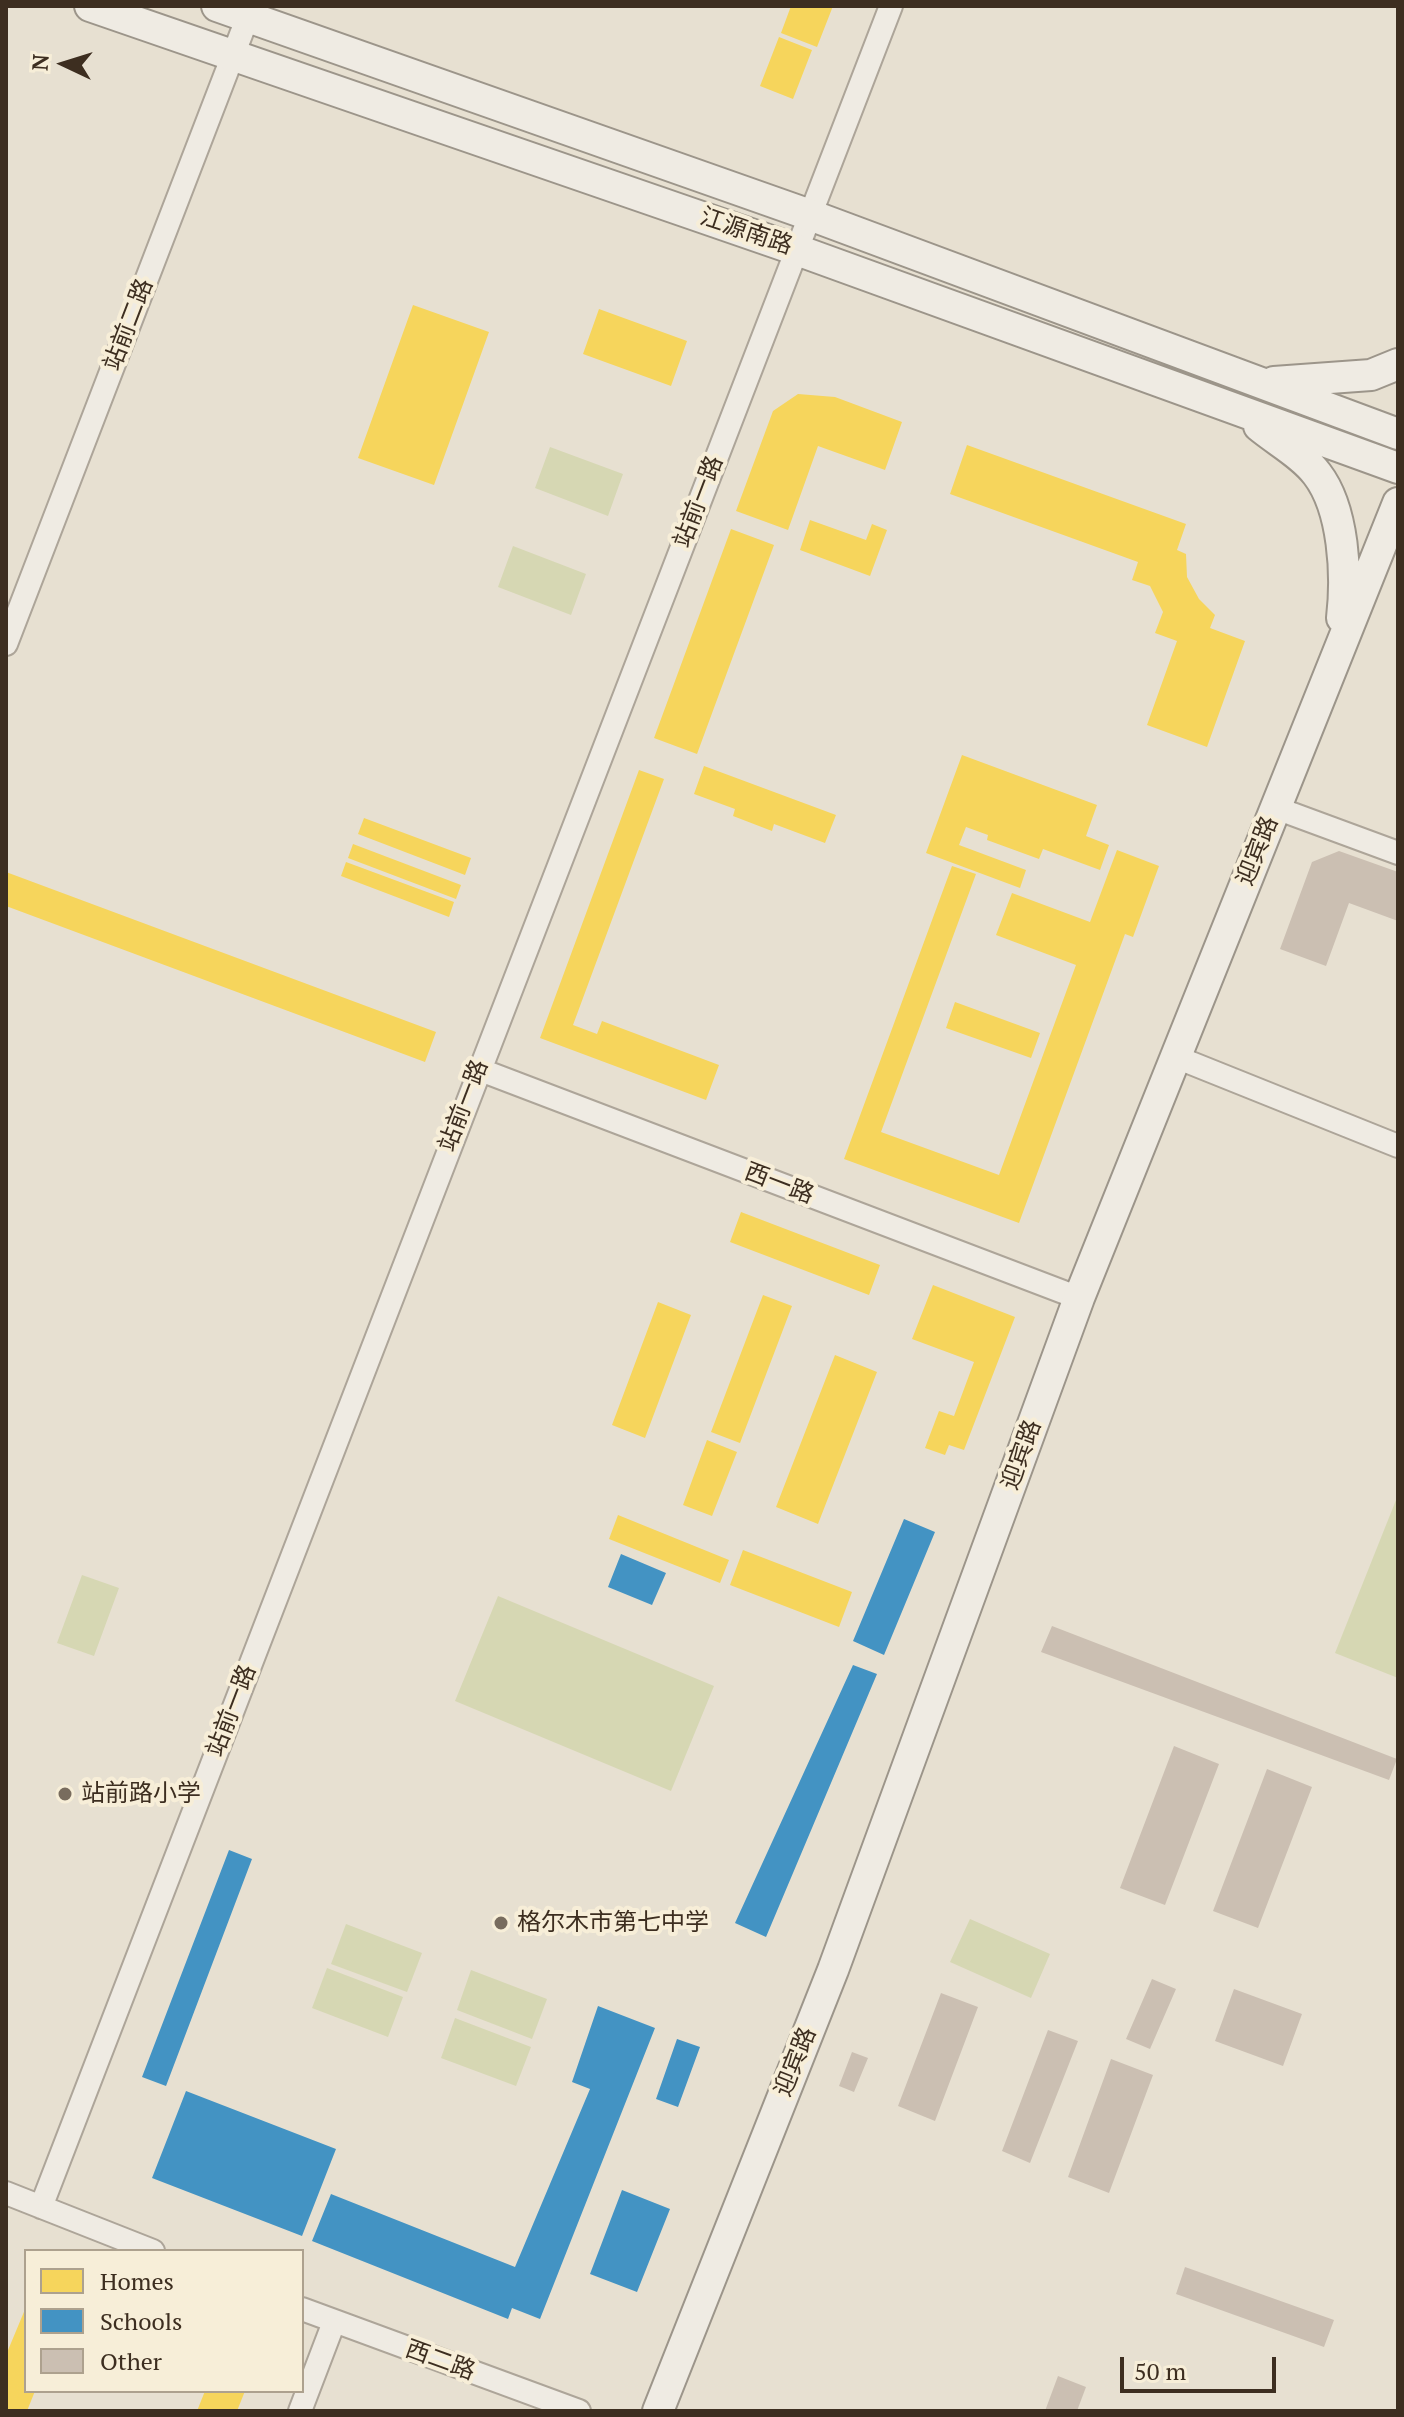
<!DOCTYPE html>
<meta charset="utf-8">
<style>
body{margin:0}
#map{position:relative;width:1404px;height:2417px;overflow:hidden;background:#e7e0d1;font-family:"PT Serif",serif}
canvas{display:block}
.frame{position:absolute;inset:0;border:8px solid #3d2e20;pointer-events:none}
.legend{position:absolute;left:24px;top:2249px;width:280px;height:144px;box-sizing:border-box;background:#f7eed8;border:2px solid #ada18e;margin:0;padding:10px 14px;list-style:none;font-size:24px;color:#3d2e20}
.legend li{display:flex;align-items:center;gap:16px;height:40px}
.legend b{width:40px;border:2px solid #ada18e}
.north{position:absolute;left:24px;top:24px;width:80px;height:80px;-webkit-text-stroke:6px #f7eed8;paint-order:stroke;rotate:274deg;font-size:22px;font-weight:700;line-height:32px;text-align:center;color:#3d2e20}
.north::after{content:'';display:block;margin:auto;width:28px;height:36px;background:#3d2e20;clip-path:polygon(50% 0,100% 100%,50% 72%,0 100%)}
.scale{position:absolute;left:1120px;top:2357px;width:156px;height:36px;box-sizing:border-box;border:4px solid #3d2e20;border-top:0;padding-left:10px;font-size:24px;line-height:28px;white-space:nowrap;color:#3d2e20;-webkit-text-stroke:6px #f7eed8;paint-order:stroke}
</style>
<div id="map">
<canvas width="1404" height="2417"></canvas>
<div class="frame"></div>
<ul class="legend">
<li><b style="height:22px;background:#f6d55c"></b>Homes</li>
<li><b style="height:22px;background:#4393c3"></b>Schools</li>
<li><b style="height:22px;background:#cbbfb2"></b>Other</li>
</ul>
<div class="north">N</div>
<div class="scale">50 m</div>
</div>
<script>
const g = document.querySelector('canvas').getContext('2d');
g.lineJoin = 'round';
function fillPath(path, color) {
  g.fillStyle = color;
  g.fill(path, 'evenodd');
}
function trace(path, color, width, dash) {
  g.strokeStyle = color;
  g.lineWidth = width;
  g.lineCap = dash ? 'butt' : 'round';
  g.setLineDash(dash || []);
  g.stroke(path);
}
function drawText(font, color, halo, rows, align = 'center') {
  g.font = font + ' "PT Serif","Noto Sans SC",serif';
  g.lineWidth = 8;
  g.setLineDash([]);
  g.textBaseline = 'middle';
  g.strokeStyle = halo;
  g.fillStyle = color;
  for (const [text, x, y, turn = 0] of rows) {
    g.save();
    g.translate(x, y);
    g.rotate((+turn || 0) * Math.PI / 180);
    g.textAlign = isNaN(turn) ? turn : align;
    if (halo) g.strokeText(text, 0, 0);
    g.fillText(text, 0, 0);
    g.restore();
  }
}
fillPath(new Path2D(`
 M550 447 623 474 608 516 535 488Z
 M513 546 586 574 571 615 498 587Z
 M1398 1495V1678L1335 1653Z
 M82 1575 119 1588 94 1656 57 1643Z
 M498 1596 714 1686 671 1791 455 1701Z
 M970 1919 1050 1954 1031 1998 950 1962Z
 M346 1924 422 1953 407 1992 331 1964Z
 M327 1968 403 1997 388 2037 312 2008Z
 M471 1970 547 1999 532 2039 457 2010Z
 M455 2018 531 2047 516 2086 441 2058Z`), '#d6d7b3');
fillPath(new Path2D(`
 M791 6H833L817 47 781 33Z
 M779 37 812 50 793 99 760 86Z
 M413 305 489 332 434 485 358 458Z
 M599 309 687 341 671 386 583 354Z
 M798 394 835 397 902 422 885 470 818 446 788 530 736 511 773 411Z
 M967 445 1186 524 1177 550 1186 554 1187 577 1199 599 1215 615 1210 628 1245 641 1207 747 1147 725 1177 641 1155 633 1163 612 1150 586 1132 580 1138 562 950 494Z
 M810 520 866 540 872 524 887 530 870 576 800 550Z
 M731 529 774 545 697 754 654 738Z
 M962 755 1097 805 1086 836 1109 845 1100 870 1043 849 1039 859 987 840 988 835 966 827 959 845 1026 870 1020 888 926 853Z
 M704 766 836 815 825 843 774 824 772 831 733 816 735 809 694 794Z
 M639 770 664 779 573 1025 597 1034 602 1021 719 1065 706 1100 540 1038Z
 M364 818 471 858 465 875 358 834Z
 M353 844 461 885 456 899 348 858Z
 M1117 850 1159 866 1133 937 1125 934 1019 1223 844 1159 952 866 976 874 881 1132 999 1175 1076 965 996 935 1012 893 1090 922Z
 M346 862 454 902 449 917 341 876Z
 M6 872 436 1032 425 1062 6 906Z
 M955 1002 1040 1033 1031 1058 946 1028Z
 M741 1212 880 1265 869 1295 730 1242Z
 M933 1285 1015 1317 964 1450 949 1445 945 1455 925 1448 939 1411 954 1416 974 1362 912 1339Z
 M763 1295 792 1306 740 1443 711 1432Z
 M658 1302 691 1315 645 1438 612 1425Z
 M835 1355 877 1372 818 1524 776 1507Z
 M707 1440 737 1452 712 1516 683 1505Z
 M618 1515 729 1560 720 1583 609 1539Z
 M743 1550 852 1592 839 1627 730 1585Z
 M26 2307V2391H35L27 2411H6V2355Z
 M205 2391H245L237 2411H197Z`), '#f6d55c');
fillPath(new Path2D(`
 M904 1519 935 1532 884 1655 853 1641Z
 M621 1554 666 1573 652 1605 608 1587Z
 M853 1665 877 1674 766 1937 735 1923Z
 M229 1850 252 1859 166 2086 142 2077Z
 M598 2006 655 2028 540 2319 512 2308 508 2319 312 2241 331 2194 515 2267 590 2089 572 2082Z
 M677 2039 700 2047 678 2107 656 2099Z
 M186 2091 336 2149 302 2236 152 2178Z
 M622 2190 670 2209 637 2292 590 2274Z`), '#4393c3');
fillPath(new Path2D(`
 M1339 851 1398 872V921L1349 903 1326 966 1280 949 1312 862Z
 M1052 1626 1397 1759 1389 1780 1041 1652Z
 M1174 1746 1219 1764 1165 1905 1120 1888Z
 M1267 1769 1312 1787 1258 1928 1213 1911Z
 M1152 1979 1176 1989 1150 2049 1126 2039Z
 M1234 1989 1302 2014 1283 2066 1215 2041Z
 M941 1993 978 2007 935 2121 898 2106Z
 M1048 2030 1078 2041 1030 2163 1002 2151Z
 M852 2052 868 2058 854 2092 839 2086Z
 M1111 2059 1153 2075 1109 2193 1068 2177Z
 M1185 2267 1334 2320 1324 2347 1176 2294Z
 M1058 2376 1086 2387 1077 2411H1045Z`), '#cbbfb2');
const minor = new Path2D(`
 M6 644 252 6
 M1276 808 1398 853
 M1176 1057 1398 1146
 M478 1069 1079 1298
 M6 2193 153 2251
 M41 2207 891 6
 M302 2309 579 2411
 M300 2411 334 2322`);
const secondary = new Path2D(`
 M90 6 797 250 1398 468
 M217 6 810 215 1398 434
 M1274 382 1371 375 1398 364
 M1259 426C1277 441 1303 455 1317 474 1344 509 1347 575 1342 618
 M658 2411 833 1970 1079 1298 1398 503`);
trace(minor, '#ada599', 26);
trace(secondary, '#9c958a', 34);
trace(minor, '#efebe3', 22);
trace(secondary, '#efebe3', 30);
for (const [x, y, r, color] of [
 [65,1794,8,"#786c5e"],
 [501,1923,8,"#786c5e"]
]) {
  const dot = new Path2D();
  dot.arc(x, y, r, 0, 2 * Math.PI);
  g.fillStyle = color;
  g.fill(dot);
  trace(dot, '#f7eed8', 3);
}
drawText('24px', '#3d2e20', '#f7eed8', [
 ["江源南路",746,232,19],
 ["站前二路",129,325,-69],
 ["站前一路",699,502,-69],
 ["迎宾路",1258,851,-68],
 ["站前一路",464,1106,-69],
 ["西一路",779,1184,21],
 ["迎宾路",1022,1455,-70],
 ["站前一路",232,1711,-69],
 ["迎宾路",796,2062,-68],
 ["西二路",440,2361,20]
]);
drawText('24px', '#3d2e20', '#f7eed8', [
 ["站前路小学",81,1794],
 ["格尔木市第七中学",517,1923]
], 'left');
</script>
